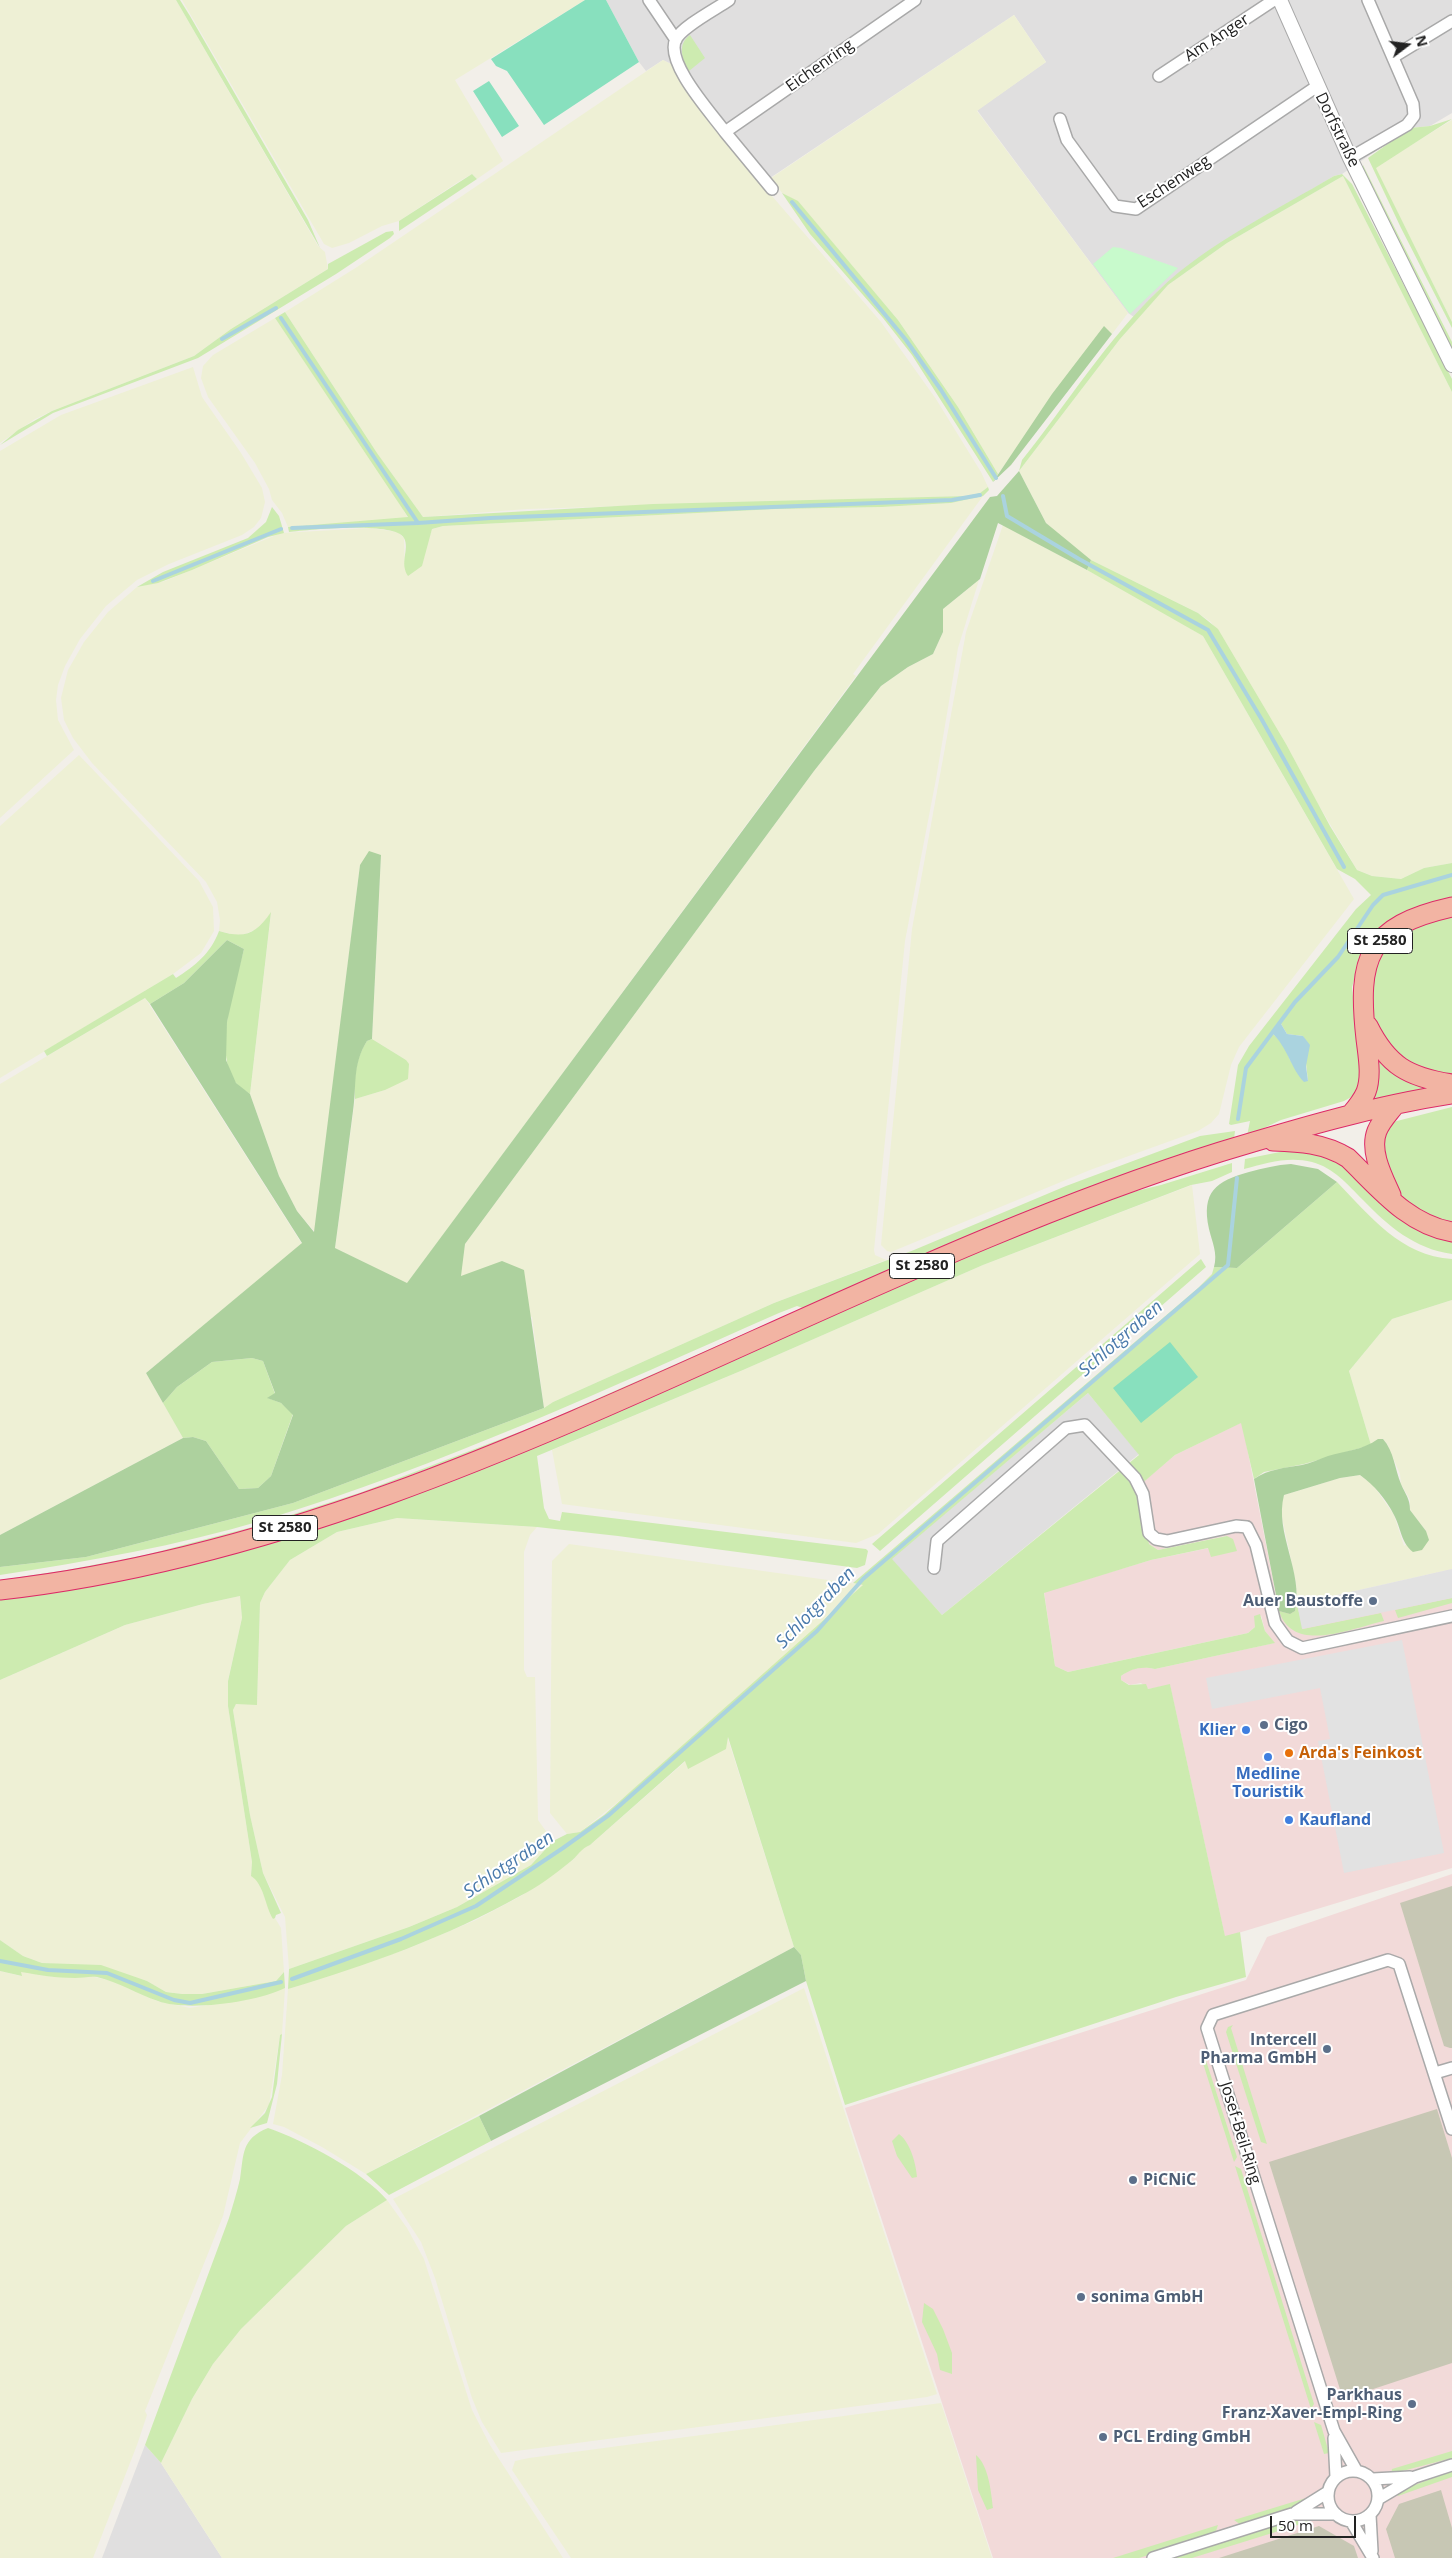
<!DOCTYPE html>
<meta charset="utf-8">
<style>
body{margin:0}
#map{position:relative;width:1452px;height:2558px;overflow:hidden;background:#f2efe9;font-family:"Open Sans",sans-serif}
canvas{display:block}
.north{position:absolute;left:1382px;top:20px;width:50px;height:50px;-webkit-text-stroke:4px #fff;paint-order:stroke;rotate:75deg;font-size:14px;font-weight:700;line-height:20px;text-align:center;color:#222}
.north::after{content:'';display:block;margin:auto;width:18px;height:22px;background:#222;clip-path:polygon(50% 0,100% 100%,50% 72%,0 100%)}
.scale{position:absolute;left:1270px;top:2516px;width:86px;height:22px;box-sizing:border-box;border:2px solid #222;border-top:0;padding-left:6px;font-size:15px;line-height:18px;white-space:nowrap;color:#222;-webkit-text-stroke:4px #fff;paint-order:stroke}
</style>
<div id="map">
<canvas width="1452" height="2558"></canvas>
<div class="north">N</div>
<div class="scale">50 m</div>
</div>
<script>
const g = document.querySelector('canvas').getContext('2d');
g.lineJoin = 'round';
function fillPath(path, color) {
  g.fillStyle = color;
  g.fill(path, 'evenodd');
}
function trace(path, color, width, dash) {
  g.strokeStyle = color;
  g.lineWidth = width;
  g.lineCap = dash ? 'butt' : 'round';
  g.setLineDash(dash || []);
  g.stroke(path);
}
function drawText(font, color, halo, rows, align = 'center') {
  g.font = font + ' "Open Sans",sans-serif';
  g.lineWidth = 4;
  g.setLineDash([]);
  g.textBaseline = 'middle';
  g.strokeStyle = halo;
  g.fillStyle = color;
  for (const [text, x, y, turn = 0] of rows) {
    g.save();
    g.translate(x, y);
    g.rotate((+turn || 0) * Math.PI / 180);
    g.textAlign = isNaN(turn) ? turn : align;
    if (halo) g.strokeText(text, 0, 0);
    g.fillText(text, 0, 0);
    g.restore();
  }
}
fillPath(new Path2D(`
 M606 0H1452V113L1430 126 1410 128 1342 174 1334 176 1205 254 1159 290 1134 317 1128 313 977 110 1046 62 1014 15 761 184 714 129 686 91 671 64 663 60 646 71 639 62Z
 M1088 1393 1139 1454 942 1615 891 1559Z
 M145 2445 161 2463 222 2558H102Z`), '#e0dfdf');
fillPath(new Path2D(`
 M1242 1422 1279 1611 1452 1569V1868L1225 1937 1170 1685 1148 1689 1141 1683 1130 1685 1121 1680V1676L1129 1670 1144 1667 1155 1669 1274 1643 1265 1631 1261 1615 1255 1627 1248 1633 1068 1672 1055 1666 1044 1592 1151 1560 1209 1548 1227 1536 1158 1550 1149 1544 1139 1485 1175 1455Z
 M1452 1874V2558H993L845 2108 1246 1980 1267 1937Z`), '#f2dad9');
fillPath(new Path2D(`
 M1452 1886V2048H1450L1444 2046 1400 1903Z
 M1437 2109 1452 2158V2363L1343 2399 1269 2162Z
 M1441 2490 1452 2528V2558H1395L1386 2529 1399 2504Z
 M1319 2526 1354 2546 1358 2558H1219Z`), '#c7c7b4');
fillPath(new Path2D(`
 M0 0H176L318 246 325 252 328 269 231 329 194 356 52 411 35 419 0 443Z
 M182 0H585L455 80 503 161 477 179 472 174 458 182 399 221 382 226 349 243 332 248 324 244Z
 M1014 15 1046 62 977 111 1128 313 1112 334 1104 327 998 474 958 407 898 320 798 202 782 193 771 178Z
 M663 60 671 64 686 91 714 129 881 322 936 399 981 472 988 487 980 493 967 496 527 509 423 517 377 453 285 312 357 267Z
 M1452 120V322L1375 167Z
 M1343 176 1452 392V863L1424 868 1401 879 1372 876 1357 870 1211 622 1198 613 1091 560 1055 532 1046 523 1019 471 1120 339 1168 285 1227 243Z
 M275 318 389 486 408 518 288 527 282 513 272 500 269 489 255 463 208 397 201 378 203 366 213 355Z
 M193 367 202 397 241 453 262 488 265 502 261 518 254 527 242 535 169 564 137 580 106 606 80 639 65 666 58 685 56 700 58 720 74 750 0 818V451L61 415Z
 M983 496 853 674 856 676 407 1284 335 1248 355 1099 385 1090 406 1060 372 1039 381 855 360 865 315 1232 297 1211 279 1176 250 1094 271 913 261 927 250 932 239 936 219 931 220 920 217 902 206 882 92 763 73 738 64 720 61 698 68 670 84 642 108 612 137 587 165 581 281 533 370 528 398 532 404 538 405 571 427 544 432 529 443 526 776 509 882 507 951 503Z
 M1003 525 1158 608 1203 636 1354 899 1239 1047 1231 1065 1219 1114 1211 1123 1198 1131 1090 1170 891 1252 887 1251 881 1245 912 929 966 632Z
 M979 580 958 648 936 779 905 941 874 1250 875 1255 886 1260 774 1303 553 1402 544 1408 532 1317 460 1276 465 1244 814 771 881 686 908 667 933 654 943 632V609Z
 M79 755 199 881 213 907 214 931 201 953 173 974 0 1078V826Z
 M145 998 302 1244 146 1373 183 1438 0 1535V1084Z
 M1192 1185 1200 1254 878 1534 856 1543 562 1504 552 1450 743 1370 983 1265Z
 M1452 1300V1569L1297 1604 1296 1583 1280 1508 1284 1495 1340 1478 1360 1475 1373 1485 1394 1515 1404 1546 1426 1531 1410 1510V1500L1401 1484 1400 1474 1387 1444 1383 1439H1379L1371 1445 1349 1371 1392 1319Z
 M397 1518 537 1527 530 1535 524 1552V1670L527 1677H535L538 1820 553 1841 531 1865 457 1907 409 1927 289 1969 285 1917 263 1873 250 1815 233 1710 236 1704H257L260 1603 265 1592 290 1560 337 1532Z
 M569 1544 864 1585 648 1778 580 1832 567 1834 550 1813 552 1561Z
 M240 1596 242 1618 228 1680V1706L252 1862 251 1876 258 1880 273 1919 275 1918 281 1928 284 1972 276 1981 202 1994H182L166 1992 147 1981 125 1975 70 1965 42 1963 23 1956 0 1940V1680L125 1625 203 1604Z
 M727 1736 794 1947 366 2174 322 2147 284 2127 273 2124 282 2075 288 1989 407 1949 476 1920 521 1896 573 1860 584 1847 590 1845 686 1761 688 1768Z
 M0 1971 21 1976V1971L53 1977H94L117 1982 157 2001 190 2008 243 1999 285 1988 282 2034 280 2035 269 2105 240 2143 223 2216 145 2411 147 2415 137 2445 93 2558H0Z
 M804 1988 937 2394 927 2397 501 2453 482 2422 472 2398 435 2278 421 2242 393 2199Z
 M387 2200 407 2228 424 2259 472 2410 490 2445 563 2558H222L161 2463 192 2399 213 2364 241 2329 346 2226Z
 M941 2403 992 2558H571L512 2470 515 2461 529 2458Z`), '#eef0d5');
fillPath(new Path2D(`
 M176 0H180L190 16 308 220 320 248Z
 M690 35 705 58 689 71C682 60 677 44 690 35Z
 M1452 119 1376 168 1452 322V328L1401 228 1368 158 1410 128 1430 126Z
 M1363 165 1452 342V353L1392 235 1375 191 1363 171Z
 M472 174 477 179 399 231V221Z
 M1342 174 1352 184 1452 379V392L1343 176 1227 243 1168 285 1120 339 1019 471 1022 460C1067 404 1107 339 1160 289 1208 243 1277 210 1334 176Z
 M782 193 798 201 898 320 958 407 998 474 993 482 912 355 883 318 810 234Z
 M393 231 394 234 390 238 336 274 198 358 53 413 0 445 18 430 52 411 194 356 231 329 328 269V264L386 232Z
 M285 312 377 453 423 517 653 504 967 496 980 493 988 487 989 490 983 496 951 503 882 507 776 509 443 526 432 529 422 566 408 576C399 563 410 549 404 538 395 521 308 530 289 532L288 527 408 517 275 318Z
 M272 507 279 516 284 533 268 537 192 570 158 583 137 587 163 572 248 538 266 522Z
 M1091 560 1198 613 1218 629 1286 744 1330 826 1357 870 1372 876 1401 879 1424 868 1452 863V901L1362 954 1352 987 1362 1080 1355 1095 1344 1101 1281 1120 1247 1136 1250 1121 1231 1125 1229 1124 1238 1065 1249 1046 1356 909 1371 895 1355 879 1337 869 1203 636 1087 570ZM1280 1022 1287 1034 1303 1036 1308 1081 1290 1060 1284 1044 1272 1033Z
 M271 912 250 1094C246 1091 238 1087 235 1082 213 1048 235 986 244 949L227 940 184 983 150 1004 145 998 47 1056 44 1051 173 974 176 978C195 966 211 953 219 931 245 939 256 934 271 912Z
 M1452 914V1075L1411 1068 1379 1037 1369 1003 1377 960 1392 940 1406 930Z
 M372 1039 406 1060 409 1064 408 1079 385 1090 355 1099C354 1078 355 1059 367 1041Z
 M1371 1047 1437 1089 1369 1105Z
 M1452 1107V1224L1428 1217 1400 1195 1381 1155 1387 1127 1393 1122Z
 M1235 1131 1234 1139 874 1279 502 1442 302 1515 146 1557 0 1583V1580L67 1570 145 1555 260 1525 362 1492 535 1426 803 1308 797 1306 779 1313C609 1388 441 1466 264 1520 177 1546 89 1561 0 1575V1567L86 1557 293 1503 544 1408 553 1402 774 1303 914 1250 1066 1186 1200 1136Z
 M1295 1149 1338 1159 1406 1223 1416 1229 1452 1241V1254C1415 1249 1388 1226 1363 1200 1347 1184 1334 1168 1312 1162 1289 1156 1266 1163 1244 1169L1245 1159Z
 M1232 1163V1172L1212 1181 1191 1185 983 1265 743 1370 537 1456 544 1508 549 1519 560 1521 562 1512 866 1549 868 1551 865 1565 857 1568 618 1536 537 1527 397 1518 337 1532 290 1560 265 1592 260 1603 257 1705 236 1704 233 1710 250 1815 263 1873 281 1913 276 1915 275 1918 273 1919C265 1906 264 1884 251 1876L252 1862 228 1706V1681L242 1618 240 1596 203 1604 125 1625 0 1680V1597L104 1582 252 1546 1116 1196 1161 1185Z
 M1337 1182C1370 1216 1401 1256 1452 1259V1300L1392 1319 1349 1371 1371 1445 1304 1464 1264 1472 1254 1479 1241 1423 1175 1455 1139 1486 1149 1544 1158 1550 1227 1536 1233 1539 1237 1551 1211 1557 1208 1548 1151 1560 1044 1593 1055 1666 1068 1672 1248 1633 1255 1627 1254 1616 1260 1614 1265 1631 1275 1643 1155 1669C1142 1666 1132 1668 1121 1676V1680L1129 1685 1146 1684 1148 1689 1170 1684 1225 1936 1240 1932 1246 1977 1176 1997 845 2105 806 1981 801 1955 794 1947 728 1737 726 1749 688 1769 685 1761 590 1845C581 1848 577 1857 570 1862 554 1875 538 1887 520 1896 447 1937 368 1965 288 1989L289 1969 409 1927 457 1907 531 1865 553 1841 567 1834 580 1832 604 1815 863 1585 853 1583 1198 1288 1212 1274 1214 1267 1237 1268ZM1088 1393 1139 1455 942 1615 892 1559Z
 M1201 1259 1206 1267 880 1551 872 1544Z
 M252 1358 263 1361 275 1394 268 1398 281 1403 293 1414 271 1476 258 1488 239 1489 206 1441 193 1437 183 1438 163 1403 177 1387 212 1362Z
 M1452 1598V1603L1398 1618 1395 1610Z
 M1297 1604 1303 1629 1381 1613 1384 1621C1352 1628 1293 1655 1279 1611L1290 1614 1295 1611Z
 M0 1940 23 1956 42 1963 101 1965 147 1981 166 1992 182 1994H202L276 1981 284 1972 285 1988C257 2002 187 2012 158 2001 137 1994 119 1982 97 1977 90 1976 82 1978 75 1978 56 1978 39 1975 21 1972L22 1976 0 1971Z
 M1233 2025 1231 2028 1267 2144 1261 2142 1226 2032 1228 2027Z
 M282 2034 277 2084 267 2123 250 2128 265 2113 272 2097 280 2035Z
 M1202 2048 1237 2157 1234 2162 1202 2060 1205 2059Z
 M479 2116 491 2141 389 2195 366 2174Z
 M268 2128C304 2140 363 2172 387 2200L346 2226 241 2329 213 2364 192 2399 161 2463 145 2445 229 2218C233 2205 237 2192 240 2179 244 2154 241 2139 268 2128Z
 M899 2134C910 2142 916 2163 917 2177L912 2178 897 2156 892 2141Z
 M1235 2166 1241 2169 1314 2404 1311 2409Z
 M924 2303 933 2309 943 2329 952 2353V2374L940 2370 937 2354 922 2322Z
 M1314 2422 1321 2425 1329 2453 1324 2454Z
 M1452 2451V2458L1391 2474 1392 2469Z
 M976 2455C989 2466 991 2492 993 2508L987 2510 978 2490Z
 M1452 2471V2477L1398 2496 1396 2492Z
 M1306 2498 1293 2510 1241 2525 1234 2520Z
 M1296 2518 1314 2520 1192 2558H1167Z
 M1218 2525 1215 2534 1139 2558H1113Z`), '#cdebb0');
fillPath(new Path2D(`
 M1104 326 1112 334 1011 465 993 482 1052 394Z
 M1019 471 1046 523 1091 560 1087 570 998 523 980 579 943 609V632L933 654 908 667 881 686 814 771 465 1244 461 1276 502 1261 524 1270 544 1408 293 1503 86 1557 0 1567V1535L183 1438 193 1437 206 1441 239 1489 258 1488 271 1476 293 1415 281 1403 267 1398 275 1393 263 1361 252 1358 212 1362 177 1387 163 1403 146 1373 302 1243 150 1004 184 983 227 940 244 949 227 1022 226 1060 236 1083 250 1094 279 1176 297 1211 314 1232 360 865 369 851 381 855 372 1039 367 1041C352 1065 357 1085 353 1111 347 1157 341 1203 335 1248L407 1283 990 497 997 496Z
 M1291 1164 1318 1169 1337 1182 1237 1268 1214 1267C1218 1253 1212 1242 1209 1229 1201 1192 1216 1181 1249 1172 1263 1168 1277 1165 1291 1164Z
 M1378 1439H1383C1394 1451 1395 1470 1401 1484 1405 1494 1410 1498 1410 1510L1426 1531 1429 1540 1422 1550 1413 1552C1401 1543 1401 1528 1394 1515 1386 1499 1374 1485 1360 1475L1340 1478 1284 1495C1274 1533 1304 1572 1295 1611L1290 1614 1279 1611 1254 1479C1268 1469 1285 1468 1302 1465 1311 1463 1319 1459 1328 1456 1345 1451 1363 1450 1378 1439Z
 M794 1947 801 1955 806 1981 491 2141 479 2116Z`), '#add19e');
fillPath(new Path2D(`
 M1113 247 1121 248 1178 268 1130 314 1093 264Z`), '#c8facc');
fillPath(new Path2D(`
 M585 0H606L639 62 544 125 507 71 496 66 491 59Z
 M489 81 519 126 502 137 473 91Z
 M1170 1342 1198 1377 1141 1423 1113 1388Z`), '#88e0be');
fillPath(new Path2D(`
 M1452 1569V1598L1302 1629 1297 1604Z
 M1402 1640 1444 1853 1344 1873 1318 1741 1330 1739 1320 1688 1212 1709 1206 1678Z`), '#e2e2e2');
fillPath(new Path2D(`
 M1280 1022 1287 1034 1303 1036 1310 1045 1306 1066 1308 1081 1304 1082C1290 1067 1288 1048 1272 1033Z`), '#aad3df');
trace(new Path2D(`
 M792 202 906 340 941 390 996 478
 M281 318 418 523 490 518 952 500 980 495
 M222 339 276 308
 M1003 496 1007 516 1079 559 1208 630 1262 720 1344 867
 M292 528 418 523
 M153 581 281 529
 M1238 1119 1246 1068 1295 1002 1338 957 1373 905 1383 895 1452 875
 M0 1961 48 1970 107 1973 174 2000 190 2003 281 1982
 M292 1979 401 1939 476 1906 563 1848 609 1815 817 1631 863 1579 1228 1265 1237 1178`), '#aad3df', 4);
const minor = new Path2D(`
 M649 0 676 40
 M729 0C716 9 683 26 676 39 664 62 712 114 725 132L915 0
 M1393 57 1452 21
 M1159 76 1274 0
 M1060 119 1067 140 1115 206 1136 209 1316 87
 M725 132 772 189
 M1350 158 1407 125 1414 116 1413 104 1368 0
 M934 1568 937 1541 1066 1428 1085 1425 1135 1478 1143 1494 1149 1533 1156 1539 1167 1541 1236 1526 1247 1527 1256 1545 1275 1623 1288 1641 1302 1648 1452 1616
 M1435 2073 1452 2068
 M1334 2438 1336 2477
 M1356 2470 1334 2431 1207 2028 1213 2015 1388 1960 1399 1964 1452 2129
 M1328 2496a25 25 0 1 1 50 0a25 25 0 1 1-50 0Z
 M1373 2479 1410 2477
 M1378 2499 1415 2477 1452 2465
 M1296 2512 1328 2492
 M1370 2515 1372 2551
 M1351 2521 1373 2558
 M1153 2558 1292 2514H1336`);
const tertiary = new Path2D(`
 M1280 0 1350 158 1452 365`);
const trunk = new Path2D(`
 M1368 1026C1388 1066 1408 1077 1452 1084
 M1351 1114C1357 1107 1362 1101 1366 1092 1372 1076 1368 1056 1366 1039 1357 958 1367 926 1452 907
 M1273 1141C1300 1142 1324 1143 1348 1158 1379 1188 1407 1224 1452 1232
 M1391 1195C1383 1177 1369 1151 1377 1131 1381 1121 1389 1113 1395 1105
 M0 1590C436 1541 808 1281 1220 1152 1296 1129 1373 1106 1452 1094`);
trace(minor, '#a9a9a9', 14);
trace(tertiary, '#a9a9a9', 16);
trace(trunk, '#dc2a67', 21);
trace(minor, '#fff', 11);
trace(tertiary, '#fff', 14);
trace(trunk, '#f2b4a3', 19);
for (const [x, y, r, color] of [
 [1373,1601,5,"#5c6f8a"],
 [1264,1725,5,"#5c6f8a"],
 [1246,1730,5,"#3f7fe0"],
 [1289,1753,5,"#e8710a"],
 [1268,1757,5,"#3f7fe0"],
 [1289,1820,5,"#3f7fe0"],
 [1327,2049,5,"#5c6f8a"],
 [1133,2180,5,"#5c6f8a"],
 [1081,2297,5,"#5c6f8a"],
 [1412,2404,5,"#5c6f8a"],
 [1103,2437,5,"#5c6f8a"]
]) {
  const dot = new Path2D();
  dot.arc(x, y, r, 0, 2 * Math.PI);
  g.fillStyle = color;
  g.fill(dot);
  trace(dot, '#fff', 2);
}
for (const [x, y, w] of [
 [1380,941,65],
 [922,1266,65],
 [285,1528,65]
]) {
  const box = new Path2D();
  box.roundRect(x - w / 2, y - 12.5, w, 25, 4);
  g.fillStyle = '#fff';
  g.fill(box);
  trace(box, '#222', 1);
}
drawText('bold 15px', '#222', null, [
 ["St 2580",1380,941],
 ["St 2580",922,1266],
 ["St 2580",285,1528]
]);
drawText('16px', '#222', '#fff', [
 ["Am Anger",1217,38,-33],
 ["Eichenring",820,66,-35],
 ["Dorfstraße",1337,130,64],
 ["Eschenweg",1174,182,-33],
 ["Josef-Beil-Ring",1240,2133,73]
]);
drawText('bold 16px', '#4e5e75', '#fff', [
 ["Auer Baustoffe",1363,1601,"right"],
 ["Cigo",1274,1725],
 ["Intercell",1317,2040,"right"],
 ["Pharma GmbH",1317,2058,"right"],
 ["PiCNiC",1143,2180],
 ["sonima GmbH",1091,2297],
 ["Parkhaus",1402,2395,"right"],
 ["Franz-Xaver-Empl-Ring",1402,2413,"right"],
 ["PCL Erding GmbH",1113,2437]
], 'left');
drawText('bold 16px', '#366cbe', '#fff', [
 ["Klier",1236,1730],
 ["Medline",1268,1774,"center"],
 ["Touristik",1268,1792,"center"],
 ["Kaufland",1299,1820,"left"]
], 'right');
drawText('bold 16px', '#c56008', '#fff', [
 ["Arda's Feinkost",1299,1753]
], 'left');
drawText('italic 18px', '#4a7aab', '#fff', [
 ["Schlotgraben",1121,1339,-41],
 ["Schlotgraben",816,1608,-46],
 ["Schlotgraben",509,1865,-34]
]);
</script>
